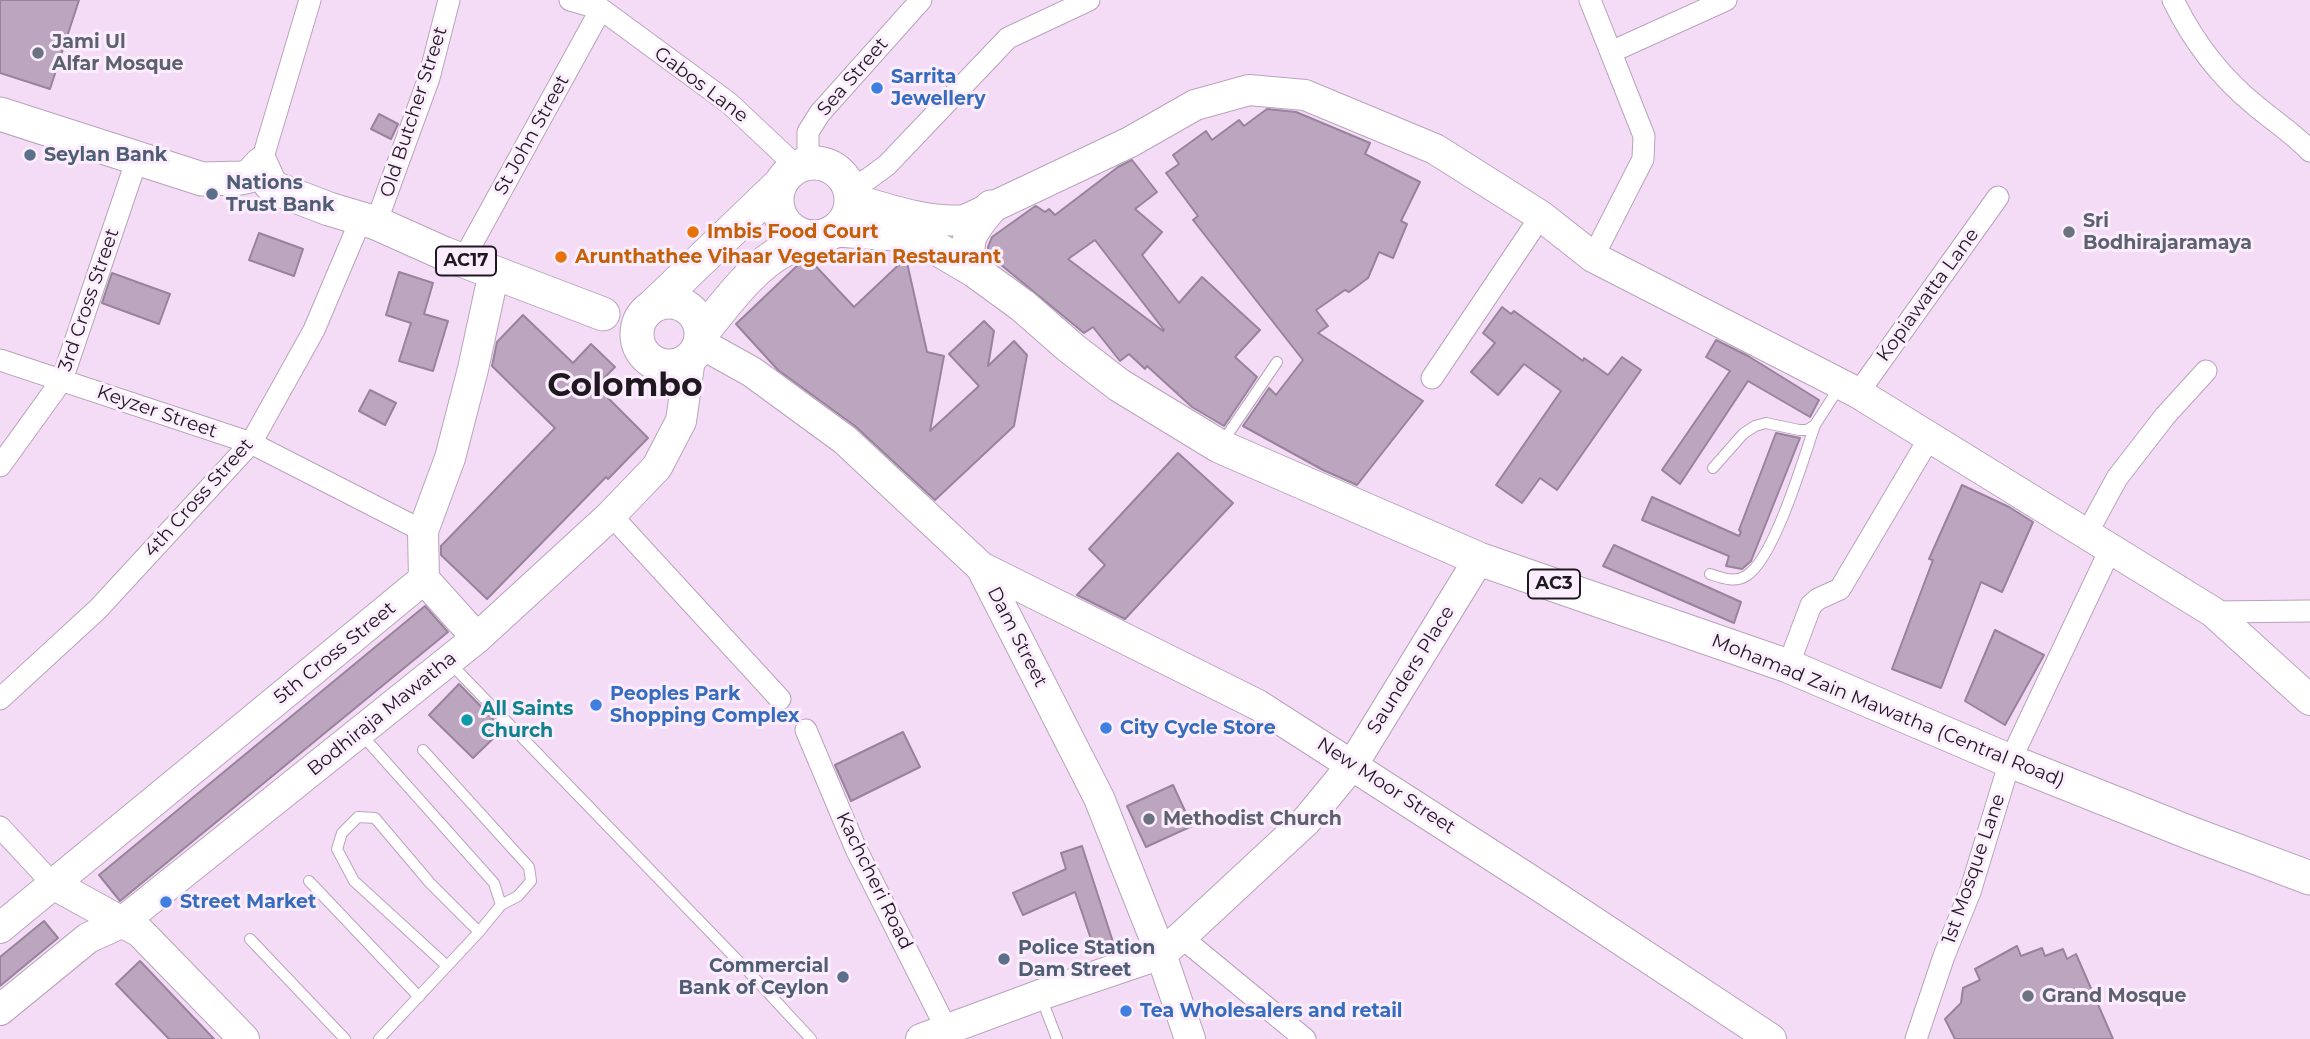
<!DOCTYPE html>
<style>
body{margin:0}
canvas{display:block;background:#f4dcf7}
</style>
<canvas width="2310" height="1039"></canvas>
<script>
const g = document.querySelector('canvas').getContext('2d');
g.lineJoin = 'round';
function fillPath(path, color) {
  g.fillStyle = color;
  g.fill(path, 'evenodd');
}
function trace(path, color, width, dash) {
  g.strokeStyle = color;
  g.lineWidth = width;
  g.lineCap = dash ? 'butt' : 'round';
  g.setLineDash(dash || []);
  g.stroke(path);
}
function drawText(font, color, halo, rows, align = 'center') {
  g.font = font + ' Montserrat,sans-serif';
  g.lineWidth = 6;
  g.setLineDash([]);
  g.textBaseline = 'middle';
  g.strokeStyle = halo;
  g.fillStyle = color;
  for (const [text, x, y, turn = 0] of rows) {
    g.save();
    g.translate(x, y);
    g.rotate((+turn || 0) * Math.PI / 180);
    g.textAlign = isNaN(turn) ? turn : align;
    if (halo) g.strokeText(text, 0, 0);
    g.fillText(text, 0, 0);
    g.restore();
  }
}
const building = new Path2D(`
 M0 0H79L50 89 0 73Z
 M1267 109 1296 112 1370 143 1365 154 1420 182 1401 221 1407 224 1393 258 1379 252 1368 278 1349 292 1345 290 1316 310 1328 326 1318 333 1423 401 1357 485 1323 470 1243 426 1269 388 1276 395 1303 360 1193 220 1198 216 1166 173 1179 164 1173 155 1206 131 1212 140 1239 120 1244 126Z
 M379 114 398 124 391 139 371 129Z
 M1132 160 1157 192 1135 209 1162 232 1142 255 1179 303 1202 277 1260 330 1235 357 1257 377 1224 426 1192 407 1147 366 1145 369 1129 354 1120 361 1093 327 1084 333 989 255 988 247 992 237 1034 207 1036 206 1045 212 1049 209 1055 215 1118 167ZM1095 240 1164 330 1163 331 1068 259Z
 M259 233 303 249 294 276 249 260Z
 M906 258 927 352 944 356 930 431 979 386 949 354 984 321 994 331 988 366 1014 341 1027 355 1014 426 935 500 855 426 778 370 736 324 799 264 804 262 810 260 854 307Z
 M399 272 433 283 424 314 448 321 433 371 399 361 411 323 386 315Z
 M112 273 170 294 159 324 102 303Z
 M1502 307 1511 314 1514 311 1583 361 1584 358 1608 375 1622 357 1641 370 1557 490 1540 478 1522 503 1496 485 1561 391 1524 364 1498 395 1471 372 1495 343 1483 333Z
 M523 315 573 363 591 344 615 367 596 386 648 438 608 479 606 477 487 599 441 555V546L555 428 492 366 497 342Z
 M1716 340 1748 356 1819 400 1810 417 1748 381 1680 484 1662 470 1730 371 1706 357Z
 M370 390 396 403 385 425 359 411Z
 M1776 433 1800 438 1751 561 1742 569 1726 566 1729 556 1642 520 1652 497 1739 536 1741 532 1739 530Z
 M1178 453 1233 503 1125 619 1077 595 1105 565 1089 549Z
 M1962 485 2009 507 2033 522 2002 592 1981 582 1941 688 1892 669 1933 560 1929 559Z
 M1614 545 1741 602 1734 623 1603 566Z
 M425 606 448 632 120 901 99 875Z
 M1995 630 2044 655 2005 725 1965 701Z
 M459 684 503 729 473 758 429 715Z
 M903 732 920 767 851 801 835 765Z
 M1173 785 1192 826 1146 847 1127 806Z
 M1082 846 1113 942 1094 948 1075 892 1023 915 1013 893 1066 869 1061 853Z
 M44 921 58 938 0 986V957Z
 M2017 946 2021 956 2042 948 2045 956 2063 949 2067 959 2076 954 2113 1039H1955L1945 1019 1961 1003 1963 988 1980 980 1975 969Z
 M140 961 214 1039H169L116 984Z`);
fillPath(building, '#bca6bf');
trace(building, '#99839c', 2);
const lane = new Path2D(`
 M1221 444 1277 362
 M1713 468 1743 434 1755 426 1766 423 1799 430H1807L1815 425 1840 386
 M1710 574C1722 578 1734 583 1746 576 1774 560 1804 457 1815 425
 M450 663 747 970 811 1039
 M361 734 494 883 501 905 479 932 379 1039
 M423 750 529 867 531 881 518 896 501 905
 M309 881 419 997
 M250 939 345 1039
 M447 966 354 881 337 849 342 833 358 817 375 818 430 883 479 932
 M1041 997 1057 1039`);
const street = new Path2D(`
 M570 0 601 9 729 103 797 167
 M1590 0 1644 136 1643 159 1593 257
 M2173 0C2193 41 2220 77 2256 106 2274 121 2294 134 2310 151
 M1611 52 1726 0
 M261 164 310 0
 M808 164V132L820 113 921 0
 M848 188 868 179 887 165 1008 38 1089 0
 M376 223 429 78 449 0
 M463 260 601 9
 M0 360 251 443 423 531
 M1432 378 1541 216
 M1858 393 1998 197
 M0 466 62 380 137 159
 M611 515 780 699
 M2086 535 2117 478 2165 416 2206 371
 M2213 612 2310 611
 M1788 666 1811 605 1818 599 1840 589 1930 437
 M0 699 98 609 251 443 314 330 361 219
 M806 730 856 849 947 1030
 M0 827 53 884
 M1181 937 1305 1039
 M1916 1039 1944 956 1970 892 2010 761 2110 550`);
const secondary = new Path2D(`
 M850 198C884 208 930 224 965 220L1130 142 1195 105 1249 90 1305 95 1435 149 1541 216 1593 257 1858 393 2213 612 2310 700
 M700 343 752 372 845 440 981 567 1099 798 1161 954 1190 1039
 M981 567 1258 705 1547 891 1771 1039
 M424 579 423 531 450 458 473 369 494 272
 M424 579 477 638
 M53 884 140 932 244 1039
 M0 928 424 579
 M0 1010 88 938 121 923 477 638 611 515 657 467 681 421 690 359
 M921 1039 1040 995 1161 954 1181 937 1306 821 1353 764 1479 559`);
const primary = new Path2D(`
 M0 114 202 179 241 178 250 176 261 164 270 184 277 189 329 209 376 223 443 253 603 314
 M777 200a37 37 0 1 1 74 0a37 37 0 1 1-74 0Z
 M837 230 895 234 931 245 975 271 1023 306 1071 348 1119 385 1219 446 1479 559 1788 666 2010 761 2193 834 2310 878
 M975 271C959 243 973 228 991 207
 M637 334a32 32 0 1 1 64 0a32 32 0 1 1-64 0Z
 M655 304 781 183
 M701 334C726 304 751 267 786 249 796 244 807 241 817 237`);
trace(lane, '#b9a3bc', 12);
trace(street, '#b9a3bc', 23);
trace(secondary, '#b9a3bc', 32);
trace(primary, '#b9a3bc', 35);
trace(lane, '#fff', 10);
trace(street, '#fff', 21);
trace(secondary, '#fff', 30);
trace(primary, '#fff', 33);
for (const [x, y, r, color] of [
 [38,53,7,"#6b7280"],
 [877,88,7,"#3f7fe0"],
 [30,155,7,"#5c6f8a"],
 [212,194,7,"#5c6f8a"],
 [693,232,7,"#e8710a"],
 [2069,232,7,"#6b7280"],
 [561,257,7,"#e8710a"],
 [596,705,7,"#3f7fe0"],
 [467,720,7,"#0f9aa8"],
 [1106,728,7,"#3f7fe0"],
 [1149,819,7,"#6b7280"],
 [166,902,7,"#3f7fe0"],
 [1004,959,7,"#5c6f8a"],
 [843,977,7,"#5c6f8a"],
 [2028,996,7,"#6b7280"],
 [1126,1011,7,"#3f7fe0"]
]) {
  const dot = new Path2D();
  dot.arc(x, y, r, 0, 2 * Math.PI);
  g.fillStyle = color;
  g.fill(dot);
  trace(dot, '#fbedfd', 2.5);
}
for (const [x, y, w] of [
 [466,261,60],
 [1554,584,52]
]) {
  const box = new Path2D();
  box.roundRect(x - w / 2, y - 14.5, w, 29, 5);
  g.fillStyle = '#fbedfd';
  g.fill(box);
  trace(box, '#201821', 2);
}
drawText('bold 18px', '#201821', null, [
 ["AC17",466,261],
 ["AC3",1554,584]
]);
drawText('bold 19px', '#5b616d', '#fbedfd', [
 ["Jami Ul",52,42],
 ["Alfar Mosque",52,64],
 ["Sri",2083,221],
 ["Bodhirajaramaya",2083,243],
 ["Methodist Church",1163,819],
 ["Grand Mosque",2042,996]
], 'left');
drawText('19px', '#201821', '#fbedfd', [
 ["Sea Street",853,77,-49],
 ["Gabos Lane",701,85,37],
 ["Old Butcher Street",414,112,-72],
 ["St John Street",532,135,-61],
 ["Kopiawatta Lane",1928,295,-54],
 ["3rd Cross Street",89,300,-71],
 ["Keyzer Street",157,412,19],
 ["4th Cross Street",199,498,-48],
 ["Dam Street",1017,637,63],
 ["5th Cross Street",335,653,-39],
 ["Saunders Place",1411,670,-58],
 ["Mohamad Zain Mawatha (Central Road)",1888,711,22],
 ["Bodhiraja Mawatha",382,714,-39],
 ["New Moor Street",1386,786,33],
 ["1st Mosque Lane",1974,869,-71],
 ["Kachcheri Road",874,881,64]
]);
drawText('bold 19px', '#366cbe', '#fbedfd', [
 ["Sarrita",891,77],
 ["Jewellery",891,99],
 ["Peoples Park",610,694],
 ["Shopping Complex",610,716],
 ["City Cycle Store",1120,728],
 ["Street Market",180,902],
 ["Tea Wholesalers and retail",1140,1011]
], 'left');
drawText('bold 19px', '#4e5e75', '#fbedfd', [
 ["Seylan Bank",44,155],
 ["Nations",226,183],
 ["Trust Bank",226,205],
 ["Police Station",1018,948],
 ["Dam Street",1018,970],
 ["Commercial",829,966,"right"],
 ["Bank of Ceylon",829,988,"right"]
], 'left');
drawText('bold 19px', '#c56008', '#fbedfd', [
 ["Imbis Food Court",707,232],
 ["Arunthathee Vihaar Vegetarian Restaurant",575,257]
], 'left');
drawText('bold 19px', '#0d838f', '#fbedfd', [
 ["All Saints",481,709],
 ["Church",481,731]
], 'left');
drawText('bold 33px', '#201821', '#fbedfd', [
 ["Colombo",625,386]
]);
</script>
